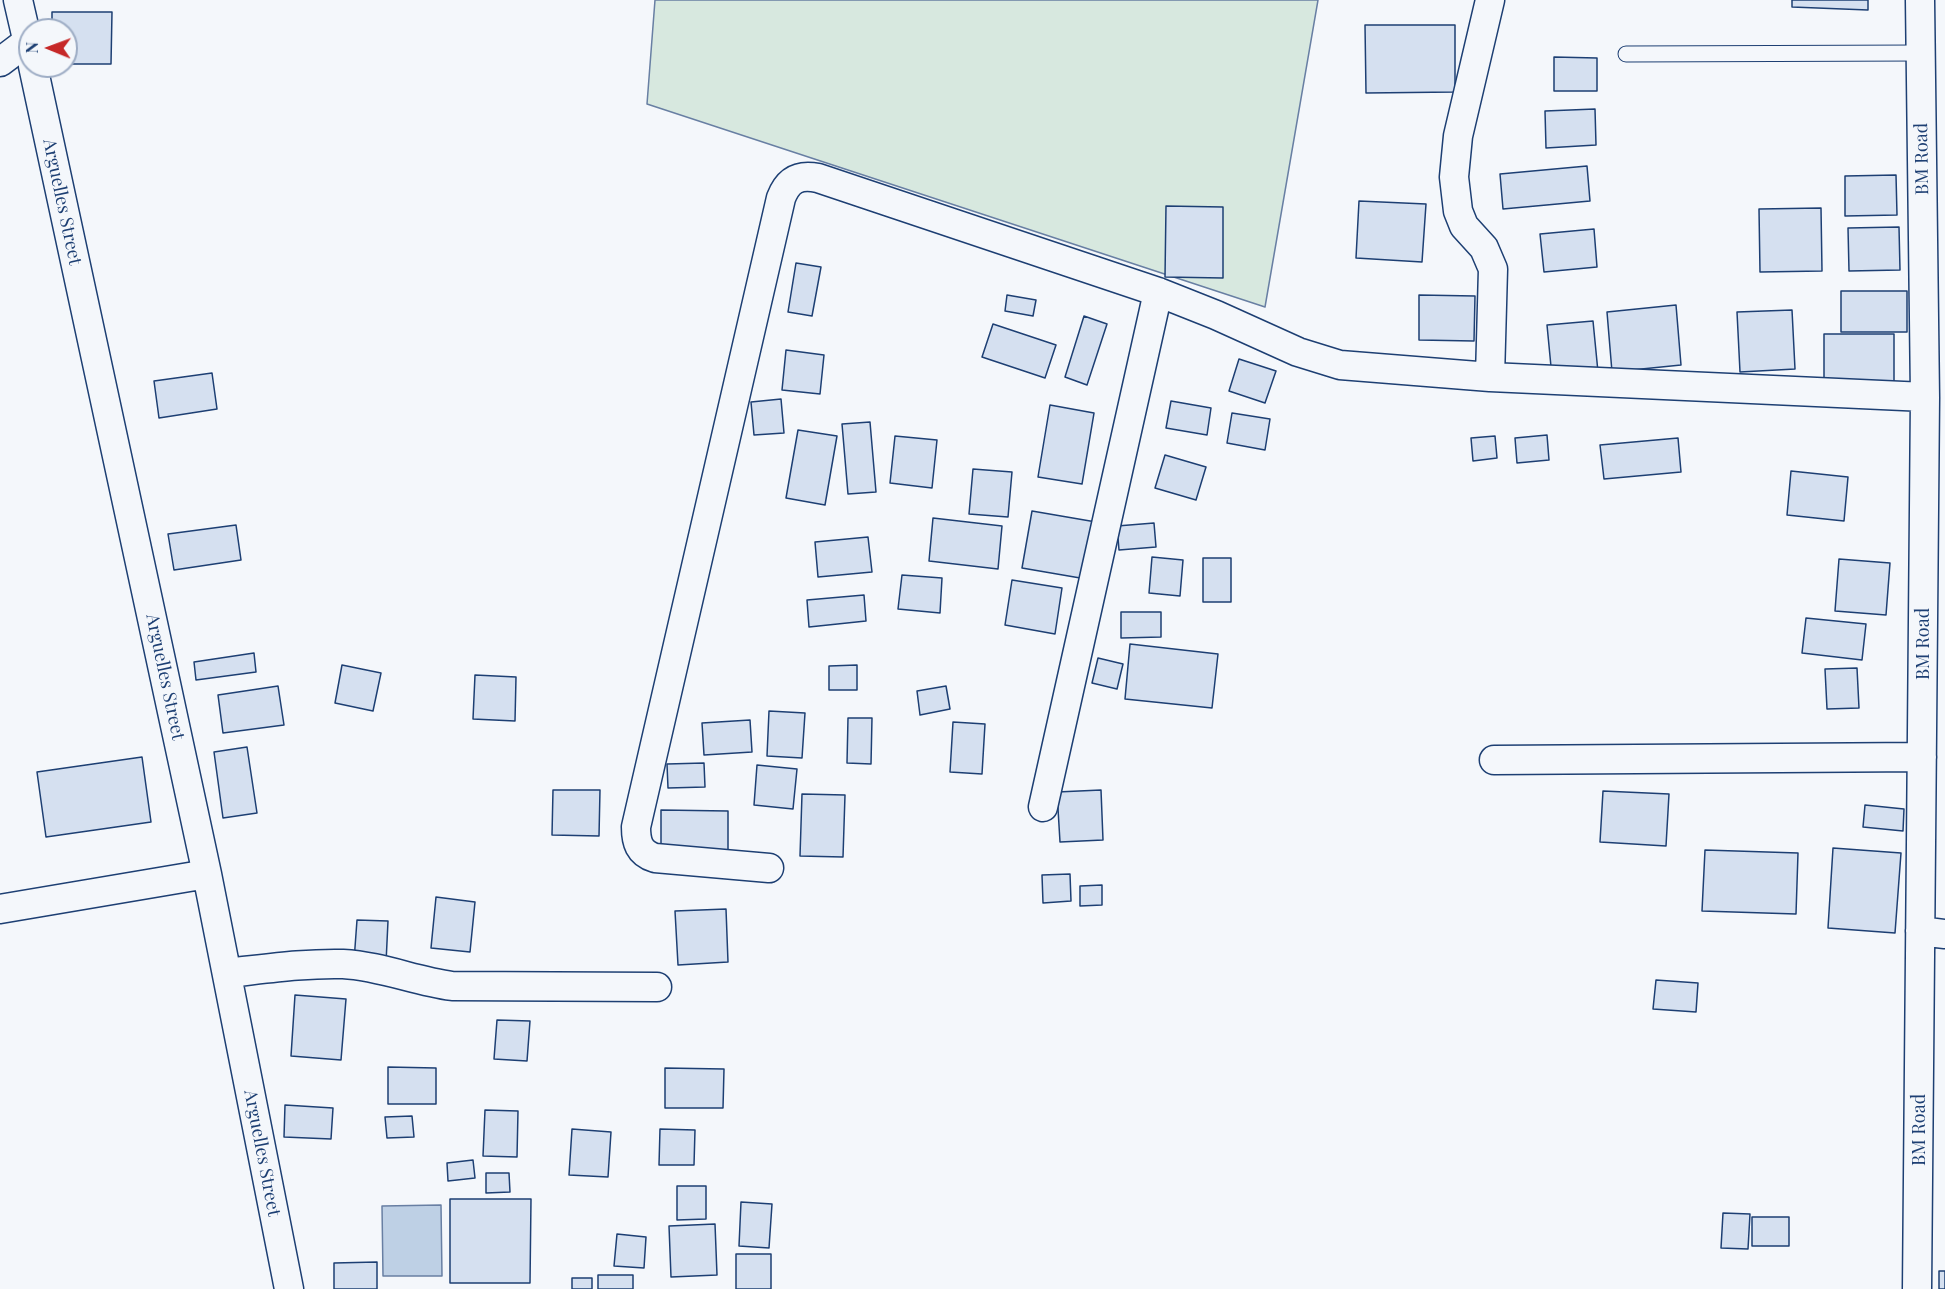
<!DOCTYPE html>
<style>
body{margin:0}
#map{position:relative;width:1945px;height:1289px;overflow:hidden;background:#f4f7fb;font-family:"Playfair Display",serif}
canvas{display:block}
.north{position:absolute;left:18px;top:18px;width:60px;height:60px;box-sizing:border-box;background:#f4f7fb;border:2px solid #9eadc5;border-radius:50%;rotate:271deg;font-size:16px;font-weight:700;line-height:24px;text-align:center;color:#1d3f73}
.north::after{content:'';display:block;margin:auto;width:21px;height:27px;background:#c62828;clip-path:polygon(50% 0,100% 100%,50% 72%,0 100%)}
</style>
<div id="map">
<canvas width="1945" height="1289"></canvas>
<div class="north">N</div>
</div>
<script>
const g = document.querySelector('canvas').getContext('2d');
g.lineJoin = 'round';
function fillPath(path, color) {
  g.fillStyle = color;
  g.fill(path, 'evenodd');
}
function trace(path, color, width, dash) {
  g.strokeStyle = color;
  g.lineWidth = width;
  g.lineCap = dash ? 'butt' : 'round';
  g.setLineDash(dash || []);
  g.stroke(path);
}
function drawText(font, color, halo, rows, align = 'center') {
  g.font = font + ' "Playfair Display",serif';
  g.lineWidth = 4.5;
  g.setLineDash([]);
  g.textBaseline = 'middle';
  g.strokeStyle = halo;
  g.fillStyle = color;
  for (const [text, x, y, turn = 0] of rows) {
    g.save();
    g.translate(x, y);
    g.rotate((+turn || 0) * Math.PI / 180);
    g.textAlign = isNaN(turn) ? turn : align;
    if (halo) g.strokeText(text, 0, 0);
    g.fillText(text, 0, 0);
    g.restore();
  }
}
const green = new Path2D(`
 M655 0H1318L1265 307 647 104Z`);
fillPath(green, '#d7e8df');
trace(green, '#687fa3', 1.5);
const water = new Path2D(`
 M441 1205 442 1276H383L382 1206Z`);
fillPath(water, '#bed0e5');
trace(water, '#687fa3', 1.5);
const building = new Path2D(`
 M1792 0H1868V10L1792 7Z
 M52 12H112L111 64H66V30H52Z
 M1365 25H1455V92L1366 93Z
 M1554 57 1597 58V91H1554Z
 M1595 109 1596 145 1546 148 1545 111Z
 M1587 166 1590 201 1503 209 1500 174Z
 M1896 175 1897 215 1845 216V176Z
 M1359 201 1426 204 1422 262 1356 258Z
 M1166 206 1223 207V278L1165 277Z
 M1821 208 1822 271 1760 272 1759 209Z
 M1899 227 1900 270 1849 271 1848 228Z
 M1594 229 1597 267 1544 272 1540 234Z
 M796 263 821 267 812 316 788 312Z
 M1841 291H1907V332H1841Z
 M1007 295 1036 300 1033 316 1005 311Z
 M1419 295 1475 296 1474 341 1419 340Z
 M1676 305 1681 365 1612 372 1607 312Z
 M1792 310 1795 369 1740 372 1737 312Z
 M1084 316 1107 324 1087 385 1065 377Z
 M1593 321 1598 372 1552 377 1547 325Z
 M993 324 1056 345 1045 378 982 357Z
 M1824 334H1894V382H1824Z
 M786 350 824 355 820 394 782 390Z
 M1239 359 1276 371 1265 403 1229 391Z
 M212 373 217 409 159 418 154 381Z
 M781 399 784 433 754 435 751 402Z
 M1171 401 1211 408 1207 435 1166 428Z
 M1050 405 1094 413 1082 484 1038 477Z
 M1232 413 1270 419 1265 450 1227 443Z
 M870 422 876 492 848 494 842 424Z
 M798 430 837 436 825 505 786 498Z
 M1547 435 1549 460 1517 463 1515 438Z
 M895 436 937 440 932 488 890 483Z
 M1495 436 1497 458 1473 461 1471 438Z
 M1678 438 1681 472 1604 479 1600 445Z
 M1165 455 1206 467 1196 500 1155 488Z
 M973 469 1012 472 1008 517 969 514Z
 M1791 471 1848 477 1844 521 1787 515Z
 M1032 511 1096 522 1086 579 1022 568Z
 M933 518 1002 526 998 569 929 561Z
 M1154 523 1156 547 1119 550 1117 526Z
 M236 525 241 560 174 570 168 534Z
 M868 537 872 572 818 577 815 542Z
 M1152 557 1183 560 1180 596 1149 593Z
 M1203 558H1231V602H1203Z
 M1839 559 1890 563 1886 615 1835 611Z
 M902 575 942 578 940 613 898 609Z
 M1012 580 1062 588 1055 634 1005 625Z
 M864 595 866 621 809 627 807 600Z
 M1121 612H1161V637L1121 638Z
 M1806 618 1866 624 1862 660 1802 653Z
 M1130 644 1218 654 1212 708 1125 699Z
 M254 653 256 672 196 680 194 662Z
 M1098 658 1123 664 1117 689 1092 683Z
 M342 665 381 673 373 711 335 703Z
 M857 665V690H829V666Z
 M1857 668 1859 708 1827 709 1825 669Z
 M475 675 516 677 515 721 473 719Z
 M278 686 284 725 223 733 218 695Z
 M946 686 950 709 920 715 917 691Z
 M769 711 805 713 802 758 767 756Z
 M848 718H872L871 764 847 763Z
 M750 720 752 752 704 755 702 723Z
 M953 722 985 724 982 774 950 772Z
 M247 747 257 813 223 818 214 752Z
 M142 757 151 822 46 837 37 772Z
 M704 763 705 787 668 788 667 764Z
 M757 765 797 769 793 809 754 805Z
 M553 790H600L599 836 552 835Z
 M1101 790 1103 840 1060 842 1057 792Z
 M1603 791 1669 794 1666 846 1600 842Z
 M802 794 845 795 843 857 800 856Z
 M1865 805 1904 809 1903 831 1863 827Z
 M661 810 728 811V853H661Z
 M1833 848 1901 853 1895 933 1828 928Z
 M1705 850 1798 853 1796 914 1702 911Z
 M1070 874 1071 901 1043 903 1042 875Z
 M1102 885V905L1080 906V886Z
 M436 897 475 902 470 952 431 948Z
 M726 909 728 962 678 965 675 911Z
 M357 920 388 921 386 963 354 961Z
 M1656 980 1698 983 1696 1012 1653 1009Z
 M295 995 346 999 341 1060 291 1056Z
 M497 1020 530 1021 527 1061 494 1059Z
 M388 1067 436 1068V1104H388Z
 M665 1068 724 1069 723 1108H665Z
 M285 1105 333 1108 331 1139 284 1137Z
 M485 1110 518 1111 517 1157 483 1156Z
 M412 1116 414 1137 387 1138 385 1117Z
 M572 1129 611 1132 608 1177 569 1175Z
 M660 1129 695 1130 694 1165H659Z
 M473 1160 475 1178 448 1181 447 1163Z
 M486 1173H509L510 1192 486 1193Z
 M677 1186H706V1219L677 1220Z
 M450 1199H531L530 1283H450Z
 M741 1202 772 1204 769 1248 739 1246Z
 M1723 1213 1750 1214 1748 1249 1721 1248Z
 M1752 1217H1789V1246H1752Z
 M715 1224 717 1275 671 1277 669 1226Z
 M617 1234 646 1237 644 1268 614 1266Z
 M736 1254H771V1289H736Z
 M377 1262V1289H334V1263Z
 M1939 1271H1945V1289H1939Z
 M598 1275H633V1289H598Z
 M572 1278H592V1289H572Z`);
fillPath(building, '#d5e0f0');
trace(building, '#1d3f73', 1.5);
const service = new Path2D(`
 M1626 54 1921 53`);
const minor = new Path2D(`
 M18 0 30 52
 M1490 0 1458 136 1454 177 1458 211 1464 226 1484 248 1493 269 1490 377
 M0 62 28 41
 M33 66 207 874 289 1289
 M1494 760 1922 757
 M1043 807 1158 292
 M769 868 655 858C639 853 636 842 636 827L781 198C788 180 798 174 818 178L1158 292 1216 315 1298 352 1340 365 1490 377 1925 397
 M0 909 207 874
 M1920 931 1945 934
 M227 973C265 969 304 963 343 964 381 966 415 981 452 986L657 987
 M1917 1289 1925 397 1920 0`);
trace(service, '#1d3f73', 17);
trace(minor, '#1d3f73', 31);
trace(service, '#f4f7fb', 15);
trace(minor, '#f4f7fb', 28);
drawText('18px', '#1d3f73', '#f4f7fb', [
 ["BM Road",1922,159,-91],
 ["Arguelles Street",62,202,78],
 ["BM Road",1923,644,-90],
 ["Arguelles Street",165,677,78],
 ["BM Road",1919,1130,-90],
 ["Arguelles Street",262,1153,79]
]);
</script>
